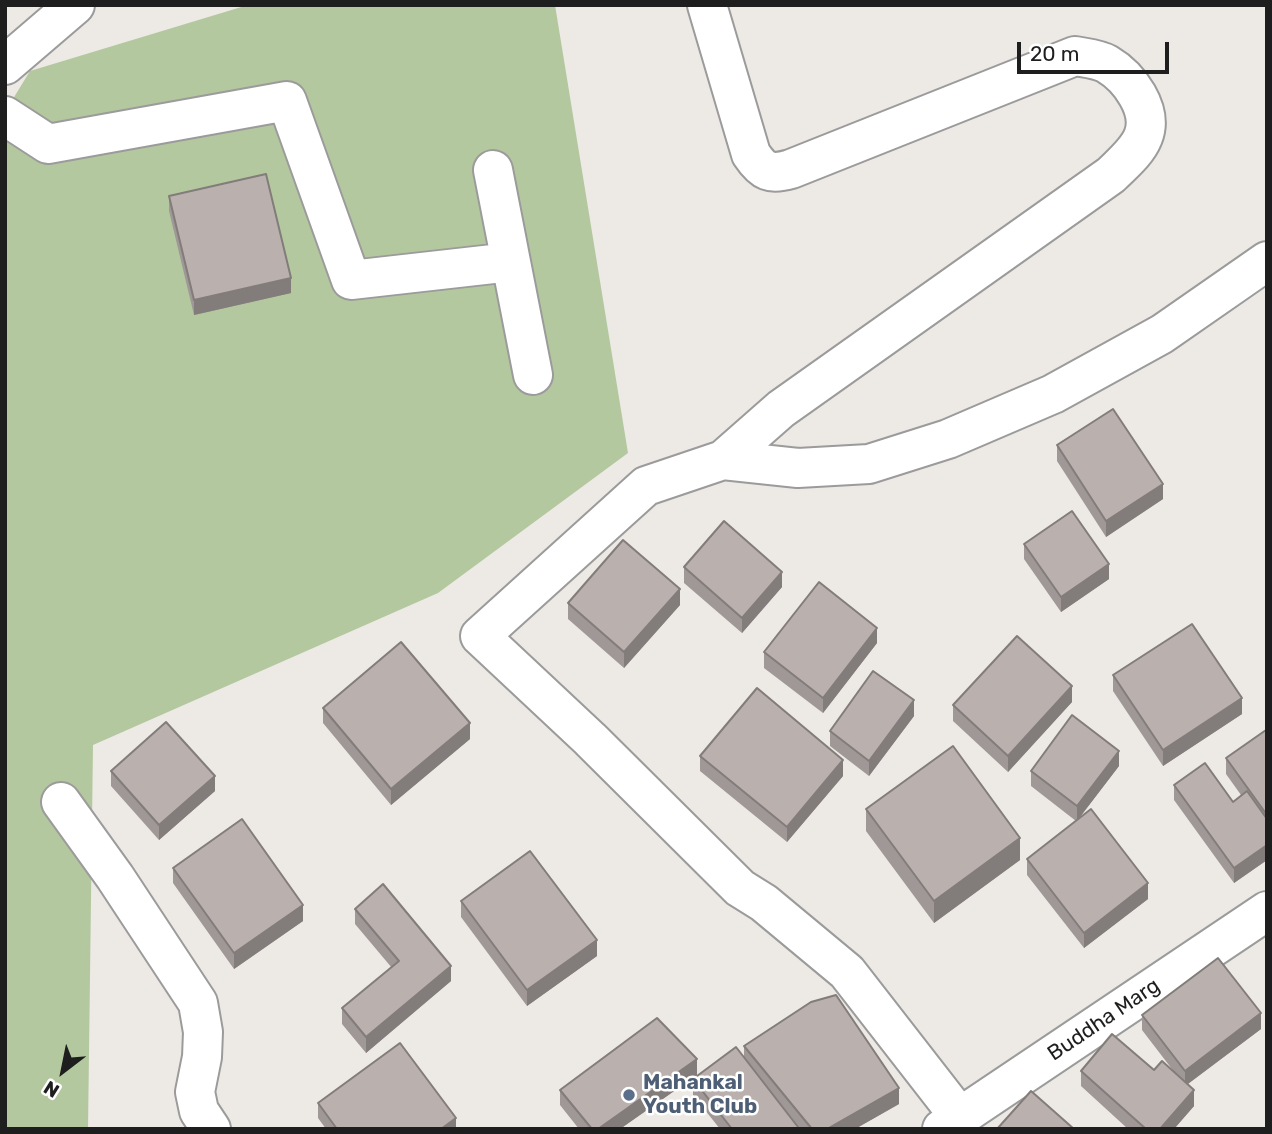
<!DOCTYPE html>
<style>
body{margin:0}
#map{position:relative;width:1272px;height:1134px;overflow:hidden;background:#ede9e5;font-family:Rubik,sans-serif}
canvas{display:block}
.frame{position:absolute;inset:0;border:7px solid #1e1e1e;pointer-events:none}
.north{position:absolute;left:28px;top:1036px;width:70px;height:70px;-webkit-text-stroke:5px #fff;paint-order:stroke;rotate:212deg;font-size:19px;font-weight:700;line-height:28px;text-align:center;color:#1e1e1e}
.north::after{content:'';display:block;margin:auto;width:24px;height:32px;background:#1e1e1e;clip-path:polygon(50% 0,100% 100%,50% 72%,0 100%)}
.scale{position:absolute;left:1017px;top:42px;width:152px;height:32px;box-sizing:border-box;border:4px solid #1e1e1e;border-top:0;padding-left:9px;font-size:21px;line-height:24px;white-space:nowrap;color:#1e1e1e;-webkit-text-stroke:5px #fff;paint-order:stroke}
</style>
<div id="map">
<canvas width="1272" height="1134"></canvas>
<div class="frame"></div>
<div class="north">N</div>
<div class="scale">20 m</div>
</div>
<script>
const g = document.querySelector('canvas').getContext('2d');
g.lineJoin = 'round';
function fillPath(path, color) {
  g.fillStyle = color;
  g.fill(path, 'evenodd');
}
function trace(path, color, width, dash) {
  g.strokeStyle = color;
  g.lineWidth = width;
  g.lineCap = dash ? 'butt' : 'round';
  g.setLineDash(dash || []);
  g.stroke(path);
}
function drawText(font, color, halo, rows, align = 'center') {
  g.font = font + ' Rubik,sans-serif';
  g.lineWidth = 5;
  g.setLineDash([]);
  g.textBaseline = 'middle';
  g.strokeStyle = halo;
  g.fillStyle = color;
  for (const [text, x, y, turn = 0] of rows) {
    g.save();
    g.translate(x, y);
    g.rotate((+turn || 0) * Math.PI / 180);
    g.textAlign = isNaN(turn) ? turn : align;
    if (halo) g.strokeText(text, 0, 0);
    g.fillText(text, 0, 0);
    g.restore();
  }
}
fillPath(new Path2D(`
 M248 5H555L628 453 438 593 93 745 88 1129H5V112L30 71Z`), '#b3c89e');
const minor = new Path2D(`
 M707 5 751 154C763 172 770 175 791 169L1075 56C1085 58 1098 59 1107 64 1129 77 1154 110 1143 137 1137 152 1122 164 1111 175L781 409 723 460 646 486 480 636 590 739 740 888 764 903 847 972 959 1116
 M5 65 75 5
 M5 116 48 144 287 101 351 280 511 262
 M493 170 533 375
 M723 460 798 468 869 464 948 439 1053 394 1162 334 1267 261
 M61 802 115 877 198 1003 203 1032 202 1057 195 1092 199 1111 211 1129
 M942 1129 1267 911`);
trace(minor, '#9b9b9b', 42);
trace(minor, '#fff', 38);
fillPath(new Path2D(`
 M169 196 291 293 194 315 169 211Z
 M1057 445 1163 499 1106 537 1057 461Z
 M1024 544 1109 579 1061 612 1024 559Z
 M684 567 782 587 742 633 684 583Z
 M568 603 680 605 624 668 568 619Z
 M877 643 823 713 764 668V652Z
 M1113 675 1242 714 1163 766 1113 691Z
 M1072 702 1008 772 953 721V705Z
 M323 708 470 739 391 805 323 723Z
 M914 716 869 776 830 746V731Z
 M1267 730V860L1234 883 1174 800V785L1233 802 1241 795 1226 774V758Z
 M700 756 843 776 787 842 700 771Z
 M1119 766 1079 818 1148 899 1084 948 1027 875V859L1076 821 1031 786V771Z
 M111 771 215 791 159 840 111 786Z
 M866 809 1020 860 934 923 866 831Z
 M173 868 303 921 234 969 173 883Z
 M461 901 597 956 527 1006 461 917Z
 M355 909 451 981 366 1053 342 1024V1008L392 968 355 924Z
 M1142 1015 1261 1029 1188 1084 1194 1106 1174 1129H1128L1081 1086V1071L1154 1070 1175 1073 1142 1030Z
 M744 1046 899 1104 855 1129H799L798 1128V1129H720L693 1095V1079L744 1057Z
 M697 1075 620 1129H579L560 1105V1090Z
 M318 1103 456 1129H326L318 1118Z`), '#a09896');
fillPath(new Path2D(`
 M291 278V293L194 315V300Z
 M1163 484V499L1106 537V521Z
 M1109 564V579L1061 612V597Z
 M782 572V587L742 633V618Z
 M680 589V605L624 668V652Z
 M877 628V643L823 713V698Z
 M1072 686V702L1008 772V756Z
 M1242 698V714L1163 766V750Z
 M914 700V716L869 776V761Z
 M470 723V739L391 805V789Z
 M1119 751V766L1077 821V806Z
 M843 760V776L787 842V827Z
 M215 776V791L159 840V825Z
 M1020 838V860L934 923V901Z
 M1267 845V860L1234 883V868Z
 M1148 883V899L1084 948V933Z
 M303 905V921L234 969V953Z
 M597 940V956L527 1006V990Z
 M451 966V981L366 1053V1037Z
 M1261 1013V1029L1185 1086V1071Z
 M697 1059V1075L620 1129H598Z
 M899 1088V1104L855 1129H827Z
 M1194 1090V1106L1174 1129H1160Z
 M456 1118V1129H441Z`), '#827c7a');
const building = new Path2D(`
 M266 174 291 278 194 300 169 196Z
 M1113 409 1163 484 1106 521 1057 445Z
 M1072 511 1109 564 1061 597 1024 544Z
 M724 521 782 572 742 618 684 567Z
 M623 540 680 589 624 652 568 603Z
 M819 582 877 628 823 698 764 652Z
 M1192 624 1242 698 1163 750 1113 675Z
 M1017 636 1072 686 1008 756 953 705Z
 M401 642 470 723 391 789 323 708Z
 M873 671 914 700 869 761 830 731Z
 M757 688 843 760 787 827 700 756Z
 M1072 715 1119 751 1077 806 1031 771Z
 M166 722 215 776 159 825 111 771Z
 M1266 730H1267V815L1226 758Z
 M953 746 1020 838 934 901 866 809Z
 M1205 763 1233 802 1247 791 1267 819V845L1234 868 1174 785Z
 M1091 809 1148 883 1084 933 1027 859Z
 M242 819 303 905 234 953 173 868Z
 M530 851 597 940 527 990 461 901Z
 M383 884 451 966 366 1037 342 1008 399 961 355 909Z
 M1218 958 1261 1013 1185 1071 1142 1015Z
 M836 995 899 1088 827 1129H812L744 1046 811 1002Z
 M657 1018 697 1059 598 1129H592L560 1090Z
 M1112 1034 1154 1070 1162 1061 1194 1090 1160 1129H1146L1081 1071Z
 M400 1043 456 1118 441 1129H337L318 1103Z
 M736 1047 798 1127 796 1129H732L693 1079Z
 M1031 1091 1074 1129H997Z`);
fillPath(building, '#bab1ae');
trace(building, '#827c7a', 2);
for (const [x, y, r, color] of [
 [629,1095,7,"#5c6f8a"]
]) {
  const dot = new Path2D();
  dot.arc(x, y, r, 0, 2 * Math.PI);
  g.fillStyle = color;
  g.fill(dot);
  trace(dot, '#fff', 2.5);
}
drawText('21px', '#1e1e1e', '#fff', [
 ["Buddha Marg",1104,1020,-34]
]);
drawText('bold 21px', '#4e5e75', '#fff', [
 ["Mahankal",643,1083],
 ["Youth Club",643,1107]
], 'left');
</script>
